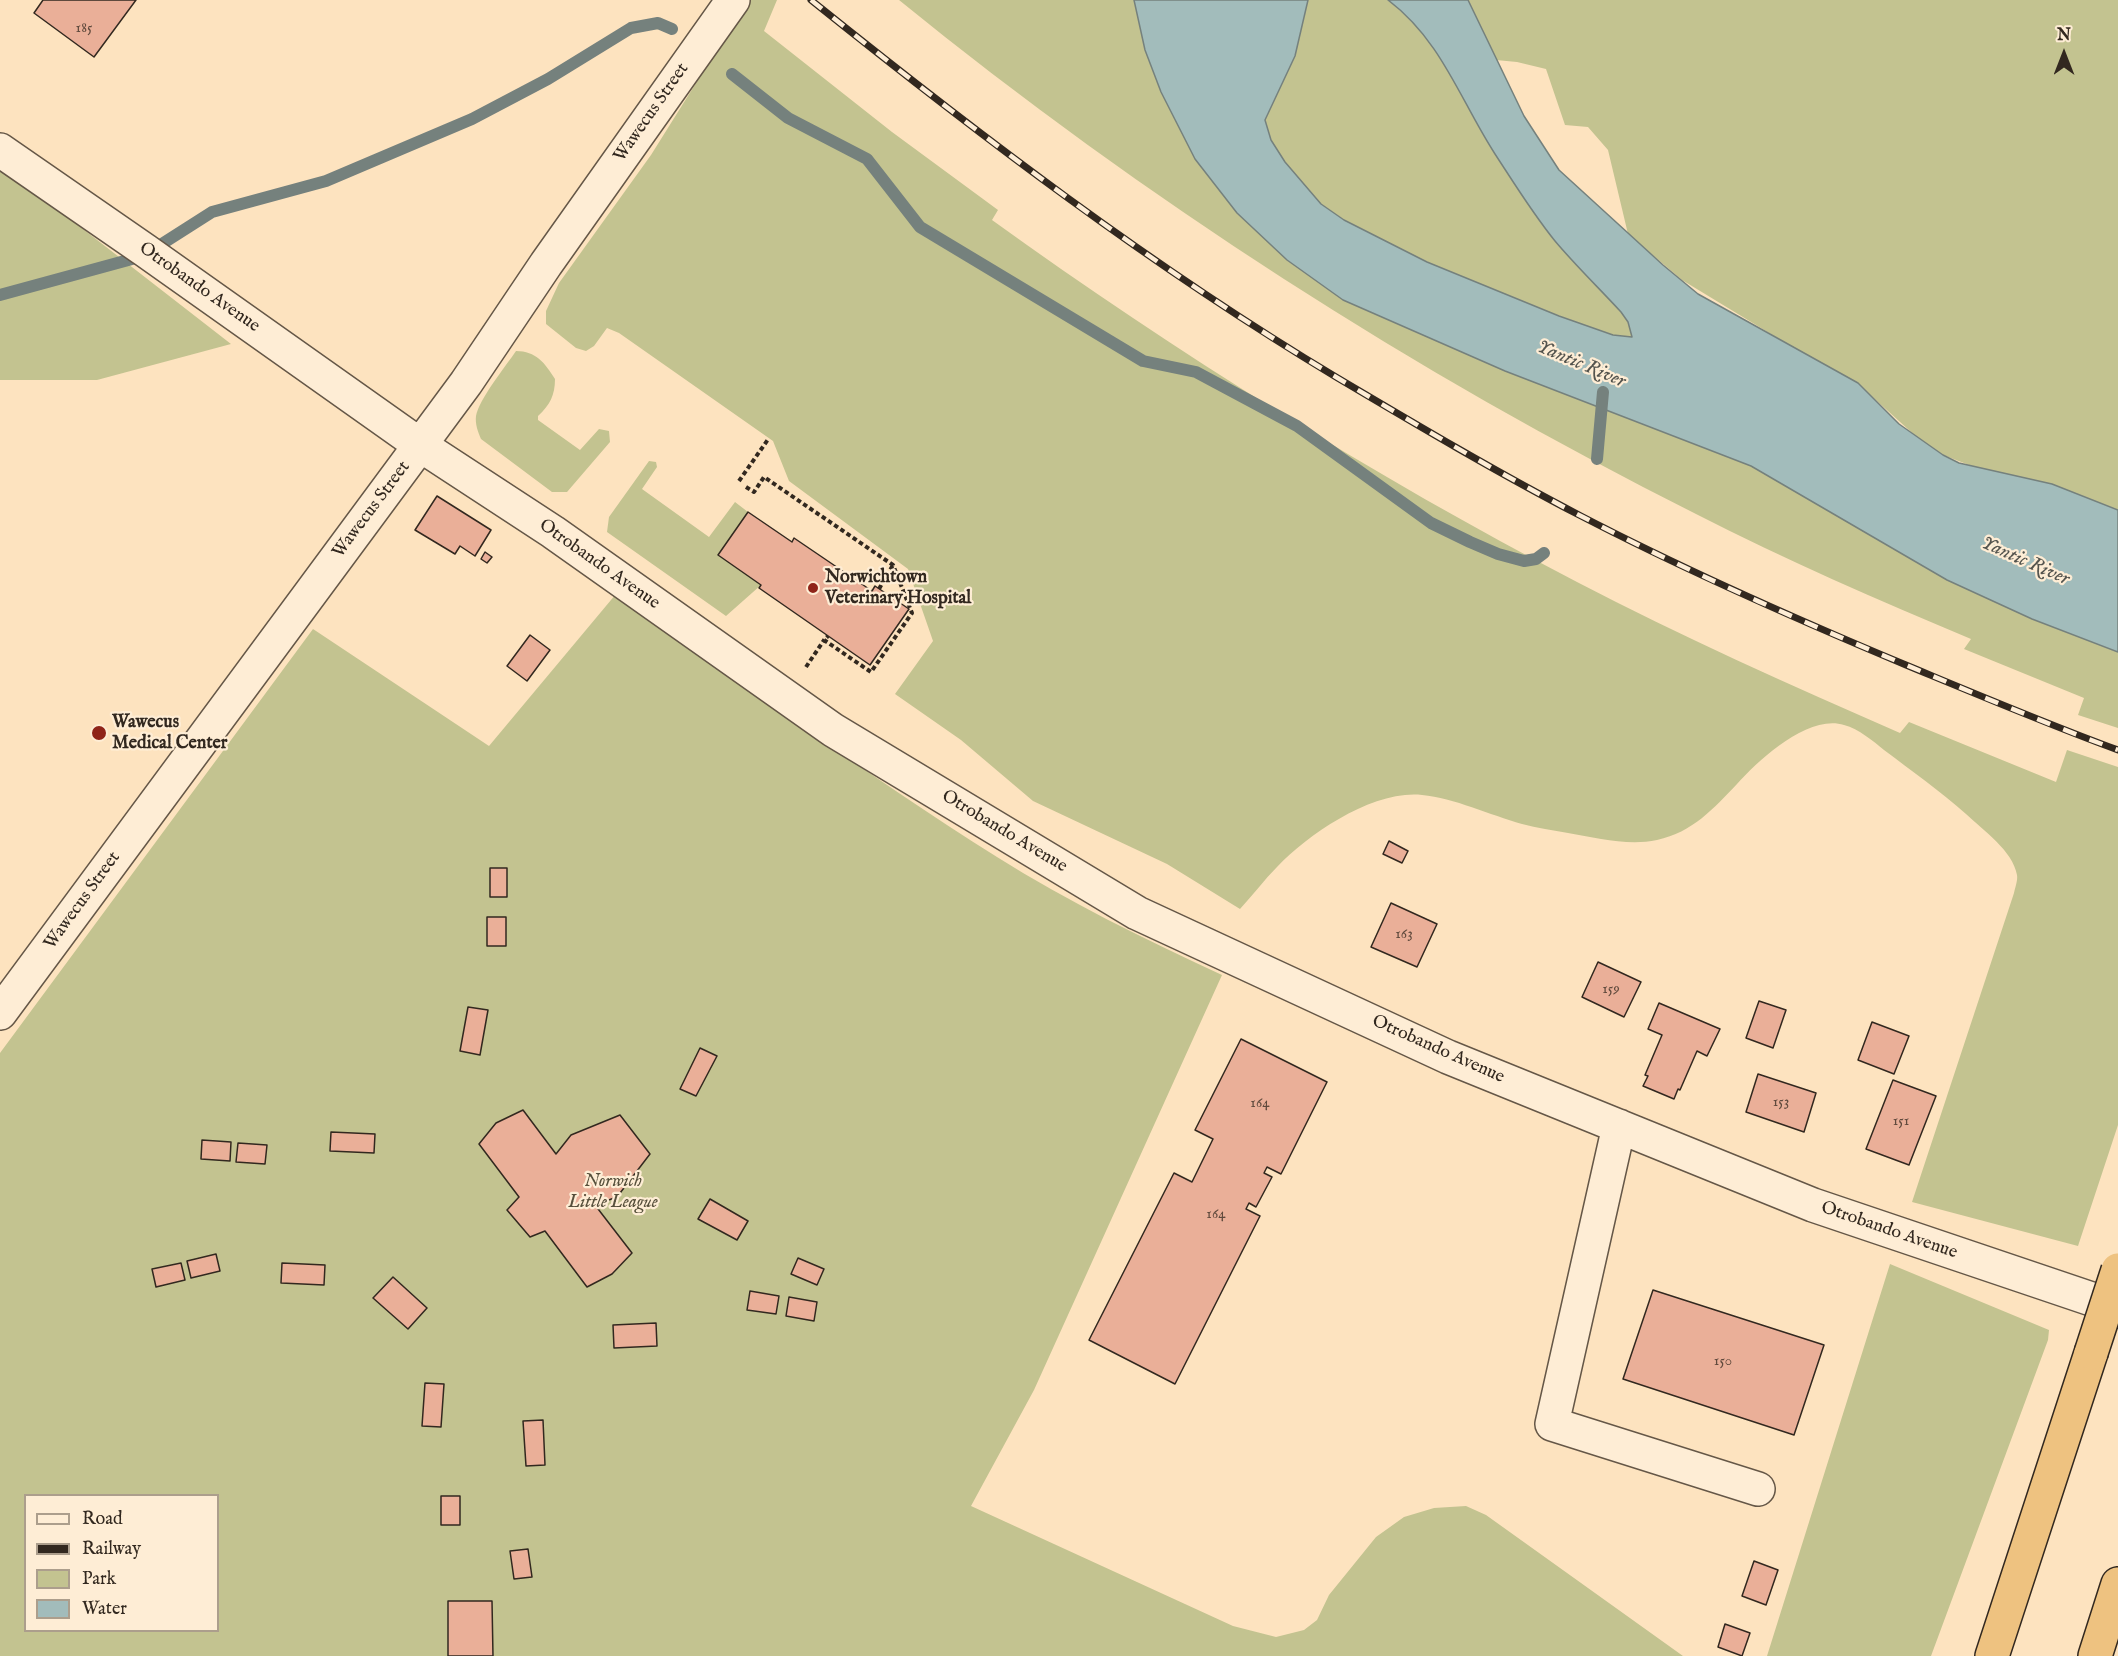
<!DOCTYPE html>
<style>
body{margin:0}
#map{position:relative;width:2118px;height:1656px;overflow:hidden;background:#fde3bf;font-family:"IM FELL English",serif}
canvas{display:block}
.legend{position:absolute;left:24px;top:1494px;width:195px;height:138px;box-sizing:border-box;background:#feedd5;border:2px solid #ac9e8c;margin:0;padding:8px 10px;list-style:none;font-size:18px;color:#32281f}
.legend li{display:flex;align-items:center;gap:12px;height:30px}
.legend b{width:30px;border:2px solid #ac9e8c}
.north{position:absolute;left:2034px;top:24px;width:60px;height:60px;-webkit-text-stroke:4px #feedd5;paint-order:stroke;rotate:0deg;font-size:16px;font-weight:700;line-height:24px;text-align:center;color:#32281f}
.north::after{content:'';display:block;margin:auto;width:21px;height:27px;background:#32281f;clip-path:polygon(50% 0,100% 100%,50% 72%,0 100%)}
</style>
<div id="map">
<canvas width="2118" height="1656"></canvas>
<ul class="legend">
<li><b style="height:8px;background:#feedd5"></b>Road</li>
<li><b style="height:8px;background:#32281f"></b>Railway</li>
<li><b style="height:16px;background:#c3c390"></b>Park</li>
<li><b style="height:16px;background:#a2bcbb"></b>Water</li>
</ul>
<div class="north">N</div>
</div>
<script>
const g = document.querySelector('canvas').getContext('2d');
g.lineJoin = 'round';
function fillPath(path, color) {
  g.fillStyle = color;
  g.fill(path, 'evenodd');
}
function trace(path, color, width, dash) {
  g.strokeStyle = color;
  g.lineWidth = width;
  g.lineCap = dash ? 'butt' : 'round';
  g.setLineDash(dash || []);
  g.stroke(path);
}
function drawText(font, color, halo, rows, align = 'center') {
  g.font = font + ' "IM FELL English",serif';
  g.lineWidth = 4.5;
  g.setLineDash([]);
  g.textBaseline = 'middle';
  g.strokeStyle = halo;
  g.fillStyle = color;
  for (const [text, x, y, turn = 0] of rows) {
    g.save();
    g.translate(x, y);
    g.rotate((+turn || 0) * Math.PI / 180);
    g.textAlign = isNaN(turn) ? turn : align;
    if (halo) g.strokeText(text, 0, 0);
    g.fillText(text, 0, 0);
    g.restore();
  }
}
fillPath(new Path2D(`
 M748 0H777L764 31 892 132 998 210 992 220C1178 354 1372 475 1577 582 1682 637 1791 685 1900 733L1909 722 2056 782 2067 750 2118 767V1125L2078 1246 1912 1202 2014 893C2015 888 2018 880 2017 875 2013 851 1983 830 1966 814 1940 791 1912 771 1884 750 1873 741 1859 729 1844 725 1808 714 1759 760 1737 784 1713 809 1693 832 1657 840 1628 846 1597 838 1568 833 1553 830 1537 828 1522 824 1490 815 1454 798 1422 795 1373 790 1310 833 1277 867 1264 880 1253 895 1240 909L1167 864 1033 801 961 740 895 694 933 641 908 569 789 481 773 441 619 333 607 328 594 346 586 351 576 348 546 324V311L559 283 651 155Z
 M899 0H1134L1145 50 1161 92 1287 260 1343 300 1505 371 1751 466 1947 580 2032 619 2118 652V728L2078 715 2084 698 1964 649 1971 639C1878 600 1786 560 1696 514 1413 372 1145 200 899 0Z
 M1308 0H1388C1442 41 1460 100 1495 154 1514 183 1533 214 1555 241 1576 266 1599 288 1621 312L1628 322 1633 337 1613 335 1559 316 1427 262 1344 220 1321 204 1285 162 1271 140 1265 120 1295 56Z
 M1468 0H2118V510L2052 484 1977 468 1943 455 1920 440 1868 393 1682 280 1628 234 1608 150 1588 127 1565 125 1546 69 1517 62 1496 60Z
 M0 171 74 222 231 344 97 380H0Z
 M516 351C536 351 545 363 555 379 555 395 550 405 538 416V420L580 450 599 429 609 431 610 442 567 492H552L481 439C478 432 475 424 476 416 479 399 506 366 516 351Z
 M649 461 656 462 657 467 642 489 709 537 735 502 748 512 719 555 761 585 726 616 607 532 609 517Z
 M616 594C743 682 866 775 997 857 1068 902 1145 939 1222 975L1034 1390 971 1506 1233 1626 1276 1637 1304 1630 1317 1620 1329 1595 1376 1537 1404 1517 1434 1508 1466 1506 1486 1515 1683 1656H0V1053L313 629 489 746ZM26 1496H218V1630H26Z
 M1890 1264 2049 1330 2048 1340 1931 1656H1767Z`), '#c3c390');
const water = new Path2D(`
 M1134 0H1308L1295 56 1265 120 1271 140 1285 162 1321 204 1344 220 1427 262 1559 316 1613 335 1632 337 1628 322 1621 312C1599 288 1576 266 1555 241 1533 214 1514 183 1495 154 1460 100 1442 41 1388 0H1468L1524 116 1559 170 1663 265 1698 294 1858 383 1899 424 1943 455 1959 463 2052 484 2118 510V652L2032 619 1947 580 1751 466 1505 371 1343 300 1287 260 1237 213 1195 159 1161 92 1145 50Z`);
fillPath(water, '#a2bcbb');
trace(water, '#75817d', 1.5);
trace(new Path2D(`
 M732 74 788 118 867 159 920 227 1143 361 1196 372 1297 426 1431 523 1470 542 1498 554 1524 561 1536 559 1544 553
 M0 295 143 256 212 212 326 181 472 119 548 79 631 28 658 23 672 29
 M1597 459 1603 392`), '#75817d', 12);
const building = new Path2D(`
 M43 0H136L94 57 34 13Z
 M437 496 491 530 475 556 460 546 455 554 415 530Z
 M748 512 792 542 794 538 872 591 875 586 909 609 870 665 759 588 761 585 718 555Z
 M485 552 492 557 487 563 481 559Z
 M530 635 550 650 527 681 507 666Z
 M1389 841 1408 851 1402 863 1383 854Z
 M490 868H507V897H490Z
 M1391 903 1437 924 1417 967 1371 947Z
 M487 917H506V946H487Z
 M1598 962 1641 982 1624 1017 1582 997Z
 M1759 1001 1786 1010 1773 1048 1746 1038Z
 M1659 1003 1720 1029 1707 1056 1697 1051 1680 1090 1678 1089 1674 1099 1643 1086 1648 1076 1645 1075 1662 1035 1648 1029Z
 M468 1007 488 1010 480 1055 460 1051Z
 M1872 1022 1909 1036 1894 1074 1858 1060Z
 M1241 1039 1327 1082 1281 1174 1267 1167 1264 1173 1272 1177 1256 1207 1249 1203 1246 1209 1260 1216 1175 1384 1089 1340 1174 1173 1192 1182 1213 1139 1195 1130Z
 M700 1048 717 1056 696 1096 680 1089Z
 M1758 1074 1816 1093 1804 1132 1746 1112Z
 M1893 1080 1936 1096 1909 1165 1866 1149Z
 M523 1110 556 1154 571 1135 620 1115 650 1154 617 1197 595 1205 632 1253 612 1274 587 1287 545 1231 530 1237 507 1210 519 1197 479 1144 496 1123Z
 M331 1132 375 1134 374 1153 330 1151Z
 M202 1140 231 1142 230 1161 201 1159Z
 M238 1143 267 1145 265 1164 236 1162Z
 M710 1199 748 1221 737 1240 698 1219Z
 M216 1254 220 1271 191 1278 187 1261Z
 M798 1258 824 1269 817 1285 791 1274Z
 M181 1263 185 1280 156 1287 152 1269Z
 M282 1263 325 1265 324 1285 281 1283Z
 M393 1277 427 1308 408 1329 373 1298Z
 M1653 1290 1824 1345 1794 1435 1623 1379Z
 M750 1291 779 1296 776 1314 747 1310Z
 M789 1297 817 1302 814 1321 786 1316Z
 M656 1323 657 1346 614 1348 613 1325Z
 M425 1383 444 1384 441 1427 422 1426Z
 M543 1420 545 1465 526 1466 523 1421Z
 M441 1496H460V1525H441Z
 M528 1549 532 1577 514 1579 510 1551Z
 M1754 1561 1778 1570 1766 1605 1742 1596Z
 M448 1601H492L493 1656H448Z
 M1725 1624 1750 1633 1742 1656 1718 1647Z`);
fillPath(building, '#eaaf98');
trace(building, '#32281f', 1.5);
const minor = new Path2D(`
 M0 150 146 251 420 445 553 532 833 730 1137 913 1448 1057 1813 1205 2118 1308
 M0 1013 466 383 546 264 733 0
 M1619 1126 1552 1424 1758 1489`);
const highway = new Path2D(`
 M1992 1656 2091 1353
 M2095 1656 2118 1584`);
trace(minor, '#655747', 36);
trace(highway, '#32281f', 36);
trace(new Path2D(`
 M739 481 769 438
 M746 487 754 492 764 477 893 565 912 613 871 672 824 640 828 636
 M879 589 893 565
 M806 667 824 640`), '#32281f', 4, [4.5, 3]);
trace(minor, '#feedd5', 33);
trace(highway, '#eec280', 33);
const rail = new Path2D(`
 M811 0C979 135 1151 266 1336 377 1417 425 1498 473 1581 516 1687 571 1796 619 1906 665 1976 694 2047 724 2118 750`);
trace(rail, '#32281f', 7);
trace(rail, '#feedd5', 4.5, [14]);
const highwayBridge = new Path2D(`
 M2091 1353 2118 1270`);
trace(highwayBridge, '#32281f', 36, []);
trace(highwayBridge, '#eec280', 33);
for (const [x, y, r, color] of [
 [813,588,6,"#8f2418"],
 [99,733,8,"#8f2418"]
]) {
  const dot = new Path2D();
  dot.arc(x, y, r, 0, 2 * Math.PI);
  g.fillStyle = color;
  g.fill(dot);
  trace(dot, '#feedd5', 2);
}
drawText('15px', '#604a3d', null, [
 ["185",84,29],
 ["163",1404,935],
 ["159",1611,990],
 ["153",1781,1103],
 ["164",1260,1104],
 ["151",1901,1122],
 ["164",1216,1215],
 ["150",1723,1362]
]);
drawText('18px', '#32281f', '#feedd5', [
 ["Wawecus Street",652,113,-55],
 ["Otrobando Avenue",199,288,35],
 ["Wawecus Street",372,510,-53],
 ["Otrobando Avenue",599,565,35],
 ["Otrobando Avenue",1004,832,31],
 ["Wawecus Street",83,901,-54],
 ["Otrobando Avenue",1438,1050,24],
 ["Otrobando Avenue",1889,1231,19]
]);
drawText('bold 18px', '#32281f', '#feedd5', [
 ["Norwichtown",825,578],
 ["Veterinary Hospital",825,599],
 ["Wawecus",112,723],
 ["Medical Center",112,744]
], 'left');
drawText('italic 18px', '#564f3b', '#feedd5', [
 ["Norwich",613,1182],
 ["Little League",613,1203]
]);
drawText('italic 20px', '#54544e', '#feedd5', [
 ["Yantic River",1581,365,23],
 ["Yantic River",2025,562,24]
]);
</script>
